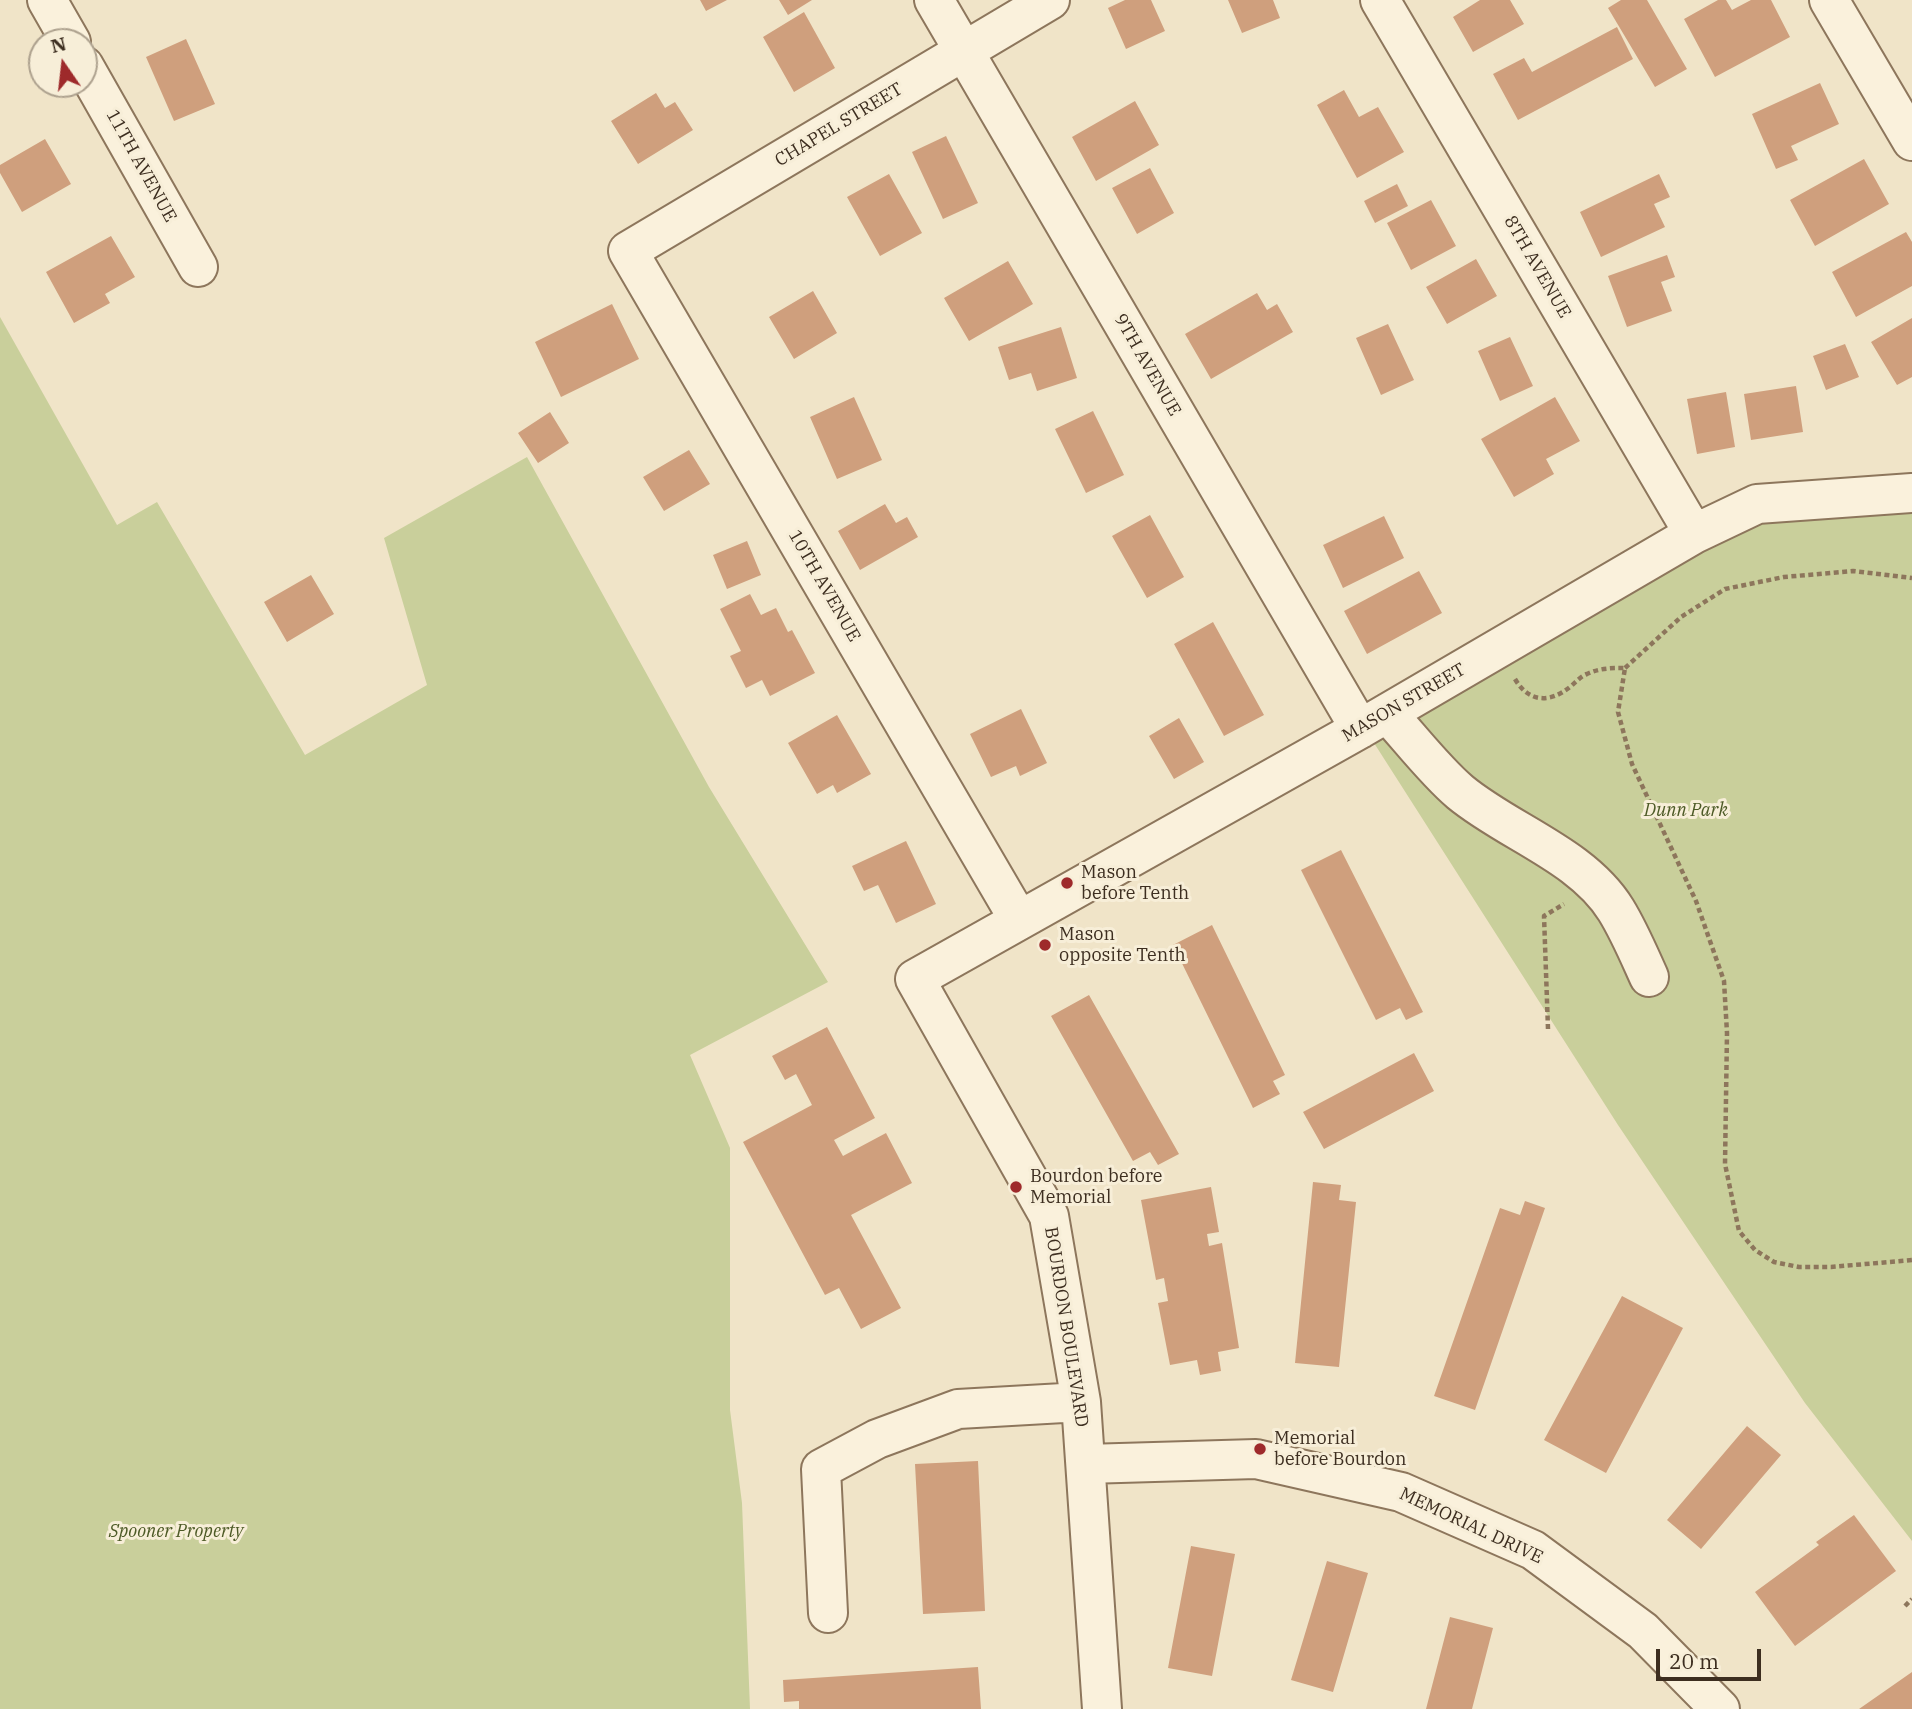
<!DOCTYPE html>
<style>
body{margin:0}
#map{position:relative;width:1912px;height:1709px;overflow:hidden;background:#f0e4c8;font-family:"IBM Plex Serif",serif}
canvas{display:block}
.north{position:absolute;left:28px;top:28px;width:70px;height:70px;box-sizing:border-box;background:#f7eed8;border:2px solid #ada18e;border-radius:50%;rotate:346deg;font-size:19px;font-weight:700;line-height:28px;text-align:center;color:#3d2e20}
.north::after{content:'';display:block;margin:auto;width:24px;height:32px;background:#9e2a2b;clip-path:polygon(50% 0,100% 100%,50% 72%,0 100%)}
.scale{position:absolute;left:1656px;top:1649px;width:105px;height:32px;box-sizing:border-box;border:4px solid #3d2e20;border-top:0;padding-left:9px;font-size:21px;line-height:24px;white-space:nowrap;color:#3d2e20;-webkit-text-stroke:5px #f7eed8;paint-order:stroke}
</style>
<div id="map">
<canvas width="1912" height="1709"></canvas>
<div class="north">N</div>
<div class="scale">20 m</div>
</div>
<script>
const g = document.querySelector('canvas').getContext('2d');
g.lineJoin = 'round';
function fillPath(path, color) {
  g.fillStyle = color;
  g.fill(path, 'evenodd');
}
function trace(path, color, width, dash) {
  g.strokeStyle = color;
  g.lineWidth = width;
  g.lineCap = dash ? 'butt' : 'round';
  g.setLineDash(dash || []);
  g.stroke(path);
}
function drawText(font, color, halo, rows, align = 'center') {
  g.font = font + ' "IBM Plex Serif",serif';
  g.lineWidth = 6;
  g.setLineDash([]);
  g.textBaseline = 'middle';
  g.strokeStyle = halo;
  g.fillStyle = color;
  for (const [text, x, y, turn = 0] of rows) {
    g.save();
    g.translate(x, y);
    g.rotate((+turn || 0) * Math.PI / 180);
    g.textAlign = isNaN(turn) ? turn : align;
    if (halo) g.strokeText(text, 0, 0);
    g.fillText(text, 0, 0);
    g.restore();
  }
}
fillPath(new Path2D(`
 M0 317 117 525 157 502 305 755 427 685 384 538 527 457 709 787 828 982 690 1055 730 1148V1410L742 1503 750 1709H0Z
 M1912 506V1541L1805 1403 1618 1125 1367 732 1695 548 1769 516Z`), '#c9cf9b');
fillPath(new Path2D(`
 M700 0H727L706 11Z
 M779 0H812L788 15Z
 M1125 0H1151L1165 31 1126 49 1108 8Z
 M1228 0H1273L1280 18 1242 33Z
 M1480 0H1510L1524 24 1473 52 1453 17Z
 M1621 0H1647L1687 69 1655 87 1608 8Z
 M1718 0H1726L1732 10 1751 0H1771L1790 37 1715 77 1684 19Z
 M804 12 835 68 794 92 763 37Z
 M1617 27 1633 59 1518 120 1493 74 1524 58 1532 72Z
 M186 39 215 104 174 121 146 57Z
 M1820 83 1839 124 1791 146 1798 160 1776 169 1752 114Z
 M1344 90 1359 117 1378 107 1404 152 1357 178 1317 105Z
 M656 93 665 108 675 102 693 130 638 164 611 121Z
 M1135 101 1159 145 1096 181 1072 137Z
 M946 136 978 203 943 219 912 152Z
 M45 139 71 184 22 212 0 173V165Z
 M1864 159 1889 204 1815 246 1790 200Z
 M1150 168 1174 213 1137 234 1112 188Z
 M889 174 922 233 880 256 847 197Z
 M1659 174 1670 197 1654 204 1665 227 1601 257 1580 212Z
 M1397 184 1408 206 1375 223 1364 201Z
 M1431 200 1456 246 1411 270 1387 223Z
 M1906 232 1912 242V286L1856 317 1832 272Z
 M111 236 135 277 105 294 110 303 74 323 46 272Z
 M1667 255 1675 277 1661 282 1672 311 1627 327 1608 276Z
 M1476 259 1497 296 1447 324 1426 287Z
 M1008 261 1033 304 969 341 944 298Z
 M813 291 837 333 794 359 769 317Z
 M1257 293 1267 310 1277 304 1293 332 1211 379 1185 334Z
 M612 304 639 359 561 397 535 342Z
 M1912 318V377L1897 385 1871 342Z
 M1388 324 1414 380 1381 395 1356 338Z
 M1061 327 1077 378 1037 391 1031 373 1009 380 998 347Z
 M1510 337 1533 386 1500 401 1478 351Z
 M1845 344 1859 377 1826 390 1813 356Z
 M1796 386 1803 432 1751 440 1744 394Z
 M1726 392 1735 447 1697 454 1687 399Z
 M854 397 882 460 837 479 810 417Z
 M1555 397 1580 441 1546 459 1554 474 1514 497 1481 439Z
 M1093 411 1124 475 1086 493 1055 429Z
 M550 412 569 443 538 463 518 433Z
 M689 450 710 484 664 511 643 477Z
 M885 504 896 523 907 517 918 537 860 570 838 531Z
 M1150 515 1184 577 1147 598 1112 536Z
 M1384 516 1404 558 1343 588 1323 545Z
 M747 541 761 575 727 589 713 555Z
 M1419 571 1442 613 1367 654 1344 611Z
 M311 575 334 614 287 642 264 602Z
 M750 594 761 615 776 608 788 632 792 630 815 673 770 696 762 680 746 688 730 656 741 651 720 609Z
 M1213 622 1264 715 1224 736 1174 644Z
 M1021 709 1047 763 1020 776 1016 766 991 777 970 734Z
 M837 715 871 774 837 793 833 785 817 794 788 743Z
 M1179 718 1204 762 1174 779 1149 736Z
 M906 841 936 904 896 923 878 885 864 891 852 866Z
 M1341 850 1423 1012 1406 1020 1400 1008 1376 1020 1301 870Z
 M1212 925 1285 1075 1273 1081 1280 1094 1253 1108 1173 945Z
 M1089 995 1179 1154 1158 1165 1150 1152 1133 1161 1051 1016Z
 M827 1027 875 1118 834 1140 843 1156 886 1133 912 1183 851 1215 901 1308 861 1329 839 1288 825 1295 743 1142 812 1105 796 1074 785 1080 772 1056Z
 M1414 1053 1434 1091 1324 1149 1303 1112Z
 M1313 1182 1341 1185 1339 1200 1356 1202 1339 1367 1295 1363Z
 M1211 1187 1219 1232 1207 1234 1209 1246 1222 1243 1239 1348 1218 1352 1221 1371 1200 1375 1197 1360 1170 1365 1158 1303 1168 1301 1164 1278 1156 1280 1141 1200Z
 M1525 1201 1545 1208 1475 1410 1434 1396 1500 1208 1520 1215Z
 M1622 1296 1683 1328 1606 1473 1544 1440Z
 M1747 1426 1781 1455 1701 1549 1667 1520Z
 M978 1461 985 1611 923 1614 915 1464Z
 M1854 1515 1896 1571 1795 1646 1755 1592 1819 1545 1816 1542Z
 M1191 1546 1235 1554 1212 1676 1168 1668Z
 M1327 1561 1368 1573 1333 1692 1291 1680Z
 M1450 1617 1493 1628 1472 1709H1426Z
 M978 1667 981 1709H799V1701L784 1702 783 1680Z
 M1912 1672V1709H1859Z`), '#cf9f7d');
const minor = new Path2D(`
 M47 0 71 42
 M934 0 1360 729
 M1380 0 1694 534
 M1829 0 1912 141
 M84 66 198 267
 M1388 714C1409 737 1436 772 1460 792 1508 832 1582 855 1616 910 1629 931 1639 955 1649 977
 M1019 920 628 251 1050 0
 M1086 1464 1256 1459 1401 1492 1533 1550 1643 1631 1720 1709
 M828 1613 821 1469 877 1439 958 1409 1081 1402
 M1102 1709 1081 1402 1049 1216 915 979 1360 729 1694 534 1757 504 1912 493`);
trace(minor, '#8d765c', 42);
trace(new Path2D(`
 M1625 668 1681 617 1725 589 1784 577 1853 571 1912 578
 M1515 679C1529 703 1550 703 1570 687 1576 682 1581 676 1587 674 1600 668 1611 668 1625 668L1618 712 1632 764 1696 901 1724 981 1727 1033 1725 1164 1739 1231 1755 1250 1774 1262 1799 1267H1831L1912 1260
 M1548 1029 1544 916 1564 904
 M1905 1606 1912 1599`), '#8d765c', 4.5, [5, 3.5]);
trace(minor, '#faf1dc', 38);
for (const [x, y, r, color] of [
 [1067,883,7,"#9e2a2b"],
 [1045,945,7,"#9e2a2b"],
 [1016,1187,7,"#9e2a2b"],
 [1260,1449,7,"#9e2a2b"]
]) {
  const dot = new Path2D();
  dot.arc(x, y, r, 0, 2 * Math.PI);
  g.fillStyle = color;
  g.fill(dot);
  trace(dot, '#f7eed8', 2.5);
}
drawText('18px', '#3d2e20', '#f7eed8', [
 ["CHAPEL STREET",839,125,-31],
 ["11TH AVENUE",141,166,61],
 ["8TH AVENUE",1537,267,60],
 ["9TH AVENUE",1147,365,60],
 ["10TH AVENUE",824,586,60],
 ["MASON STREET",1404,703,-30],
 ["BOURDON BOULEVARD",1066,1327,81],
 ["MEMORIAL DRIVE",1471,1526,25]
]);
drawText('italic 18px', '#4d5a26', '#f7eed8', [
 ["Dunn Park",1686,811],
 ["Spooner Property",176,1532]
]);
drawText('18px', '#3d2e20', '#f7eed8', [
 ["Mason",1081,873],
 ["before Tenth",1081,894],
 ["Mason",1059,935],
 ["opposite Tenth",1059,956],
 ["Bourdon before",1030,1177],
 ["Memorial",1030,1198],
 ["Memorial",1274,1439],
 ["before Bourdon",1274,1460]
], 'left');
</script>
